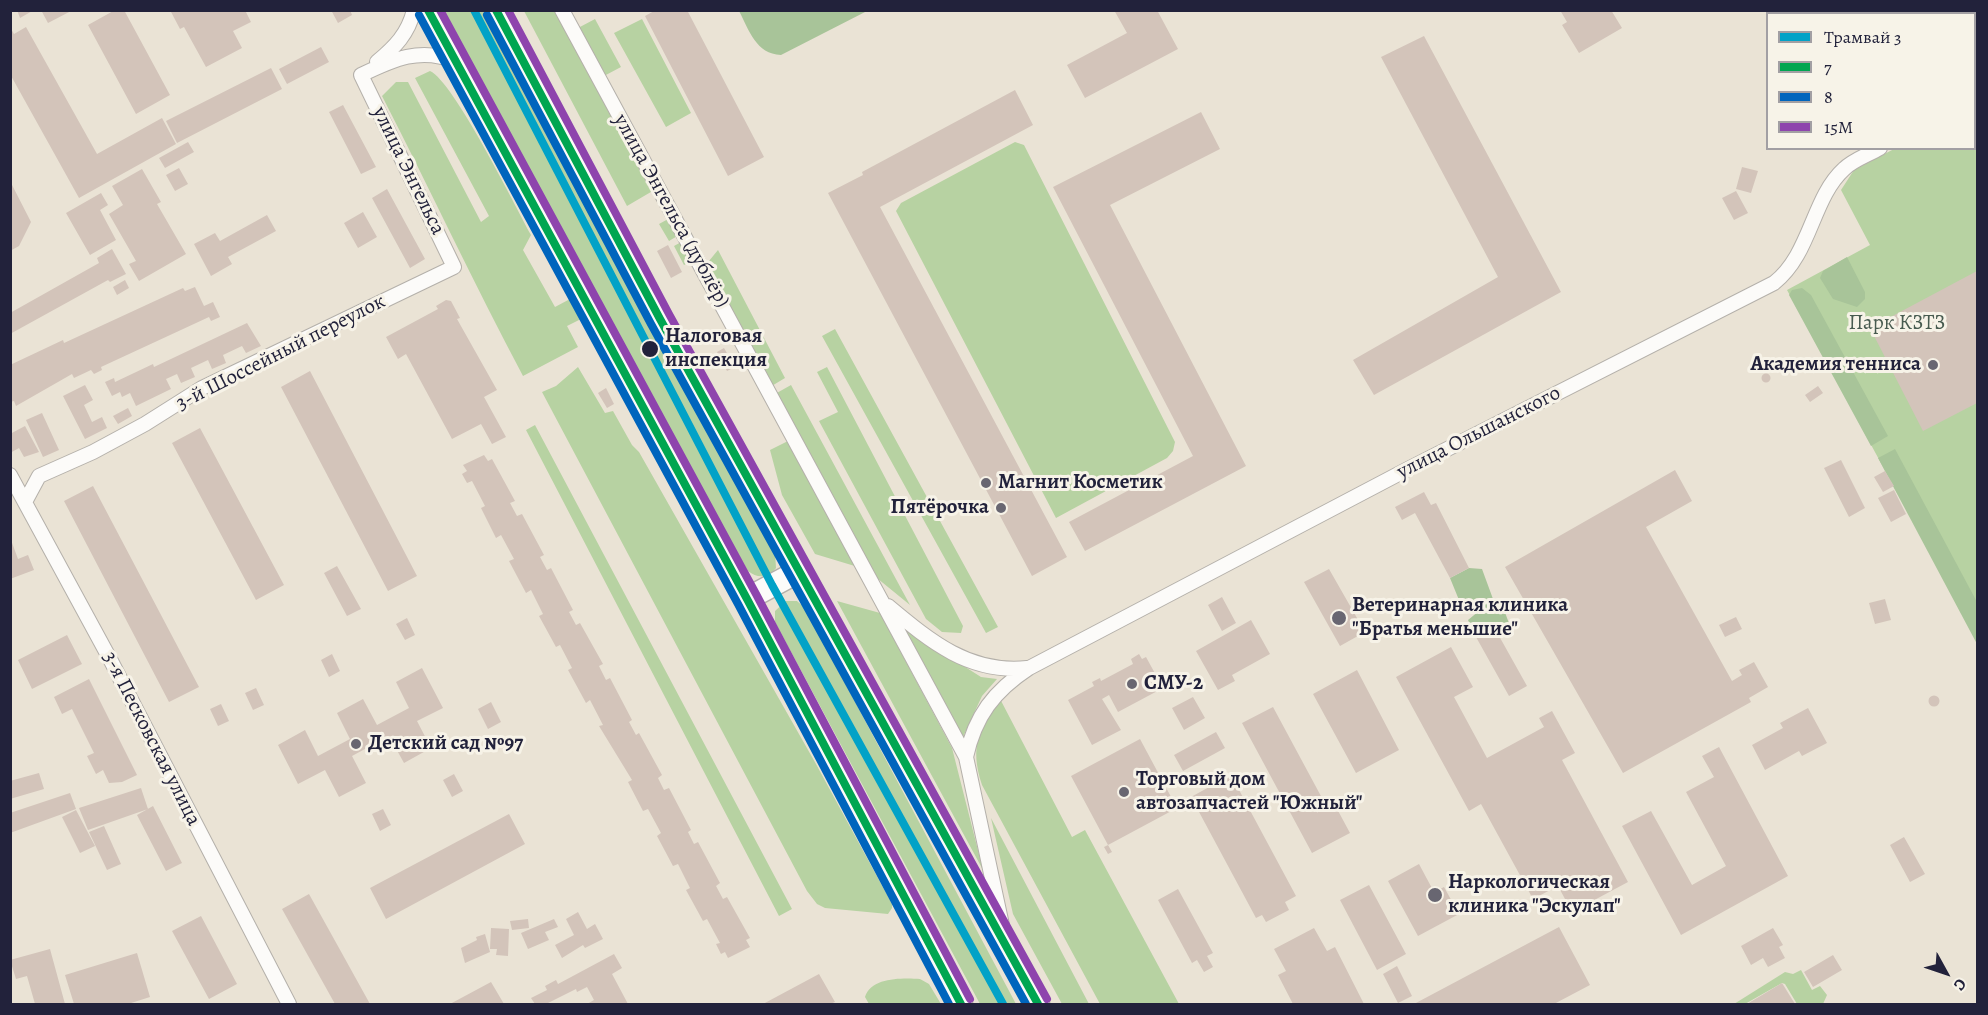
<!DOCTYPE html>
<meta charset="utf-8">
<style>
body{margin:0}
#map{position:relative;width:1988px;height:1015px;overflow:hidden;background:#eae3d5;font-family:Alegreya,serif}
canvas{display:block}
.frame{position:absolute;inset:0;border:12px solid #22223b;pointer-events:none}
.legend{position:absolute;left:1766px;top:12px;width:210px;height:138px;box-sizing:border-box;background:#f7f3e8;border:2px solid #a29fa3;margin:0;padding:8px 10px;list-style:none;font-size:18px;color:#22223b}
.legend li{display:flex;align-items:center;gap:12px;height:30px}
.legend b{width:30px;border:2px solid #a29fa3}
.north{position:absolute;left:1916px;top:943px;width:60px;height:60px;-webkit-text-stroke:4px #f7f3e8;paint-order:stroke;rotate:130deg;font-size:16px;font-weight:700;line-height:24px;text-align:center;color:#22223b}
.north::after{content:'';display:block;margin:auto;width:21px;height:27px;background:#22223b;clip-path:polygon(50% 0,100% 100%,50% 72%,0 100%)}
</style>
<div id="map">
<canvas width="1988" height="1015"></canvas>
<div class="frame"></div>
<ul class="legend">
<li><b style="height:8px;background:#02a2c7"></b>Трамвай 3</li>
<li><b style="height:8px;background:#00a651"></b>7</li>
<li><b style="height:8px;background:#0065bd"></b>8</li>
<li><b style="height:8px;background:#8e44ad"></b>15М</li>
</ul>
<div class="north">С</div>
</div>
<script>
const g = document.querySelector('canvas').getContext('2d');
g.lineJoin = 'round';
function fillPath(path, color) {
  g.fillStyle = color;
  g.fill(path, 'evenodd');
}
function trace(path, color, width, dash) {
  g.strokeStyle = color;
  g.lineWidth = width;
  g.lineCap = dash ? 'butt' : 'round';
  g.setLineDash(dash || []);
  g.stroke(path);
}
function drawText(font, color, halo, rows, align = 'center') {
  g.font = font + ' Alegreya,serif';
  g.lineWidth = 6;
  g.setLineDash([]);
  g.textBaseline = 'middle';
  g.strokeStyle = halo;
  g.fillStyle = color;
  for (const [text, x, y, turn = 0] of rows) {
    g.save();
    g.translate(x, y);
    g.rotate((+turn || 0) * Math.PI / 180);
    g.textAlign = isNaN(turn) ? turn : align;
    if (halo) g.strokeText(text, 0, 0);
    g.fillText(text, 0, 0);
    g.restore();
  }
}
fillPath(new Path2D(`
 M437 11H488L775 552 776 568C768 578 758 579 748 571L579 278Z
 M524 11H557L656 189 627 206Z
 M595 19 621 67 604 76 578 28Z
 M642 19 691 113 666 127 614 33Z
 M430 71C454 82 514 204 531 235L523 250 555 307 570 299 581 319 567 326 578 347 523 376C474 284 430 189 382 96L396 82H408L481 222 489 216 415 78Z
 M1977 104V640L1787 290 1870 245 1841 190 1854 170 1894 149 1974 148 1975 105Z
 M1015 142 1024 145 1175 442 1173 451 1167 458 1056 518 896 211 901 203Z
 M670 218 679 235 669 241 659 224Z
 M683 241 693 260 684 265 674 246Z
 M718 250 785 378 770 387 704 267Z
 M835 329 998 627 986 633 822 336Z
 M578 367 605 413 613 411 632 445 639 452 816 764 892 904V908L888 914 825 908 817 904 807 891 542 392 556 386Z
 M827 367 963 626 961 633 942 632 926 619 819 421 838 412 817 372Z
 M791 385 910 605 872 574 775 394Z
 M535 425 792 909 779 916 526 430Z
 M790 440 858 567 815 554 782 495 770 450Z
 M786 601H797L805 608 1016 1004H980L775 622V611Z
 M837 601 880 613 952 748 983 870Z
 M904 628 981 677 997 679 982 696 963 737Z
 M998 695 1072 837 1085 830 1179 1004H1100L982 785C969 745 980 730 998 695Z
 M991 818 1089 1004H1062L1013 914Z
 M1801 970 1812 990 1820 986 1827 995 1823 1004H1797L1785 984 1782 983 1745 1004H1734L1785 972 1793 974Z
 M920 979 929 984 941 1004H869L865 997C871 977 903 978 920 979Z`), '#b7d2a2');
fillPath(new Path2D(`
 M739 11H867L781 55C756 54 749 30 739 11Z
 M1847 257 1865 292V299L1857 307 1833 299 1820 278 1823 271Z
 M1802 288 1811 295 1888 436 1871 446 1789 295 1792 290Z
 M1895 449 1977 602V644L1878 458Z
 M1469 568 1482 569 1493 599 1503 607 1510 626 1506 629 1494 627 1476 637 1468 620 1479 611 1471 601 1459 600 1450 578Z`), '#a8c499');
fillPath(new Path2D(`
 M17 10H34L20 18Z
 M41 10H73L48 23Z
 M115 10H124L170 95 136 114 88 25Z
 M170 10H245L251 22 233 31 242 48 206 67 184 27 180 29Z
 M331 10H350L352 15 338 23Z
 M656 10H687L764 157 728 176 645 16Z
 M1114 10H1157L1178 49 1085 98 1067 65 1127 33Z
 M1560 10H1611L1622 28 1579 53 1562 25 1567 22Z
 M10 27 14 34 26 27 97 154 162 118 176 144 79 198 10 74Z
 M1424 36 1561 292 1374 395 1353 360 1498 277 1381 57Z
 M321 47 329 62 287 84 279 69Z
 M271 68 282 89 177 143 166 121Z
 M1015 90 1033 125 880 207 1067 557 1032 576 828 193 863 175 862 172Z
 M343 105 376 167 361 174 329 112Z
 M1201 112 1220 149 1110 205 1246 466 1085 551 1069 522 1193 456 1053 187Z
 M188 142 194 152 165 168 159 158Z
 M1742 167 1758 171 1751 193 1736 189Z
 M179 168 188 184 175 191 166 175Z
 M142 169 161 202 157 204 186 254 139 281 129 264 136 261 109 214 123 205 112 186Z
 M10 181 31 222 19 246 10 251Z
 M387 189 425 259 410 268 372 198Z
 M1736 191 1748 213 1734 220 1722 198Z
 M101 193 108 205 100 210 116 240 90 255 66 213Z
 M363 212 377 237 358 248 344 223Z
 M267 215 276 231 228 257 232 264 211 276 194 244 215 233 220 241Z
 M668 245 682 272 671 278 657 251Z
 M112 249 126 274 110 282 108 280 10 334V313L99 263 97 258Z
 M1977 271V403L1923 431 1870 328Z
 M125 280 129 288 117 295 113 287Z
 M195 287 204 306 213 302 220 317 211 321 209 317 101 367 102 370 94 374 91 370 74 378 72 374 16 406 14 401 10 402V365L63 340 64 343 183 288 185 291Z
 M446 300 451 301 460 318 457 319 497 390 484 397 506 437 492 444 481 424 452 439 406 354 398 359 386 337 438 309 436 306Z
 M247 323 261 346 246 353 242 346 223 355 226 363 212 369 208 360 191 368 195 377 181 383 177 374 166 379 171 389 136 406 130 393 122 397 120 392 112 396 105 382 114 378 115 382 153 364 154 367Z
 M724 348 735 367 727 371 717 352Z
 M310 371 417 576 388 591 281 387Z
 M1761.5 378a4.5 4.5 0 1 1 9 0a4.5 4.5 0 1 1-9 0Z
 M85 385 93 400 84 405 92 422 102 417 107 428 85 439 63 396Z
 M1818 386 1823 393 1810 402 1805 395Z
 M606 388 614 404 607 408 598 393Z
 M128 408 132 416 118 424 113 416Z
 M42 413 59 450 43 457 26 420Z
 M25 426 39 452 24 457 19 448 10 453V434Z
 M200 428 284 585 256 600 172 443Z
 M484 455 488 461 492 459 515 501 510 503 517 516 522 514 544 555 540 557 547 570 551 568 573 610 569 612 576 625 580 623 603 664 599 666 606 680 610 678 632 720 629 722 636 735 639 733 662 775 658 778 664 790 669 788 691 830 688 832 694 844 698 842 720 883 716 886 723 899 727 897 750 938 746 940 750 947 728 958 725 952 721 954 716 944 720 943 707 919 703 921 686 890 690 888 678 864 673 866 657 836 661 833 648 809 643 811 628 782 632 780 599 726 603 725 590 700 586 703 568 670 572 668 560 645 556 647 539 616 543 614 531 590 526 593 509 561 514 559 501 535 496 538 481 508 485 506 472 481 467 483 462 474 467 471 463 465Z
 M1841 460 1865 508 1849 517 1824 468Z
 M1675 470 1692 501 1646 527 1732 681 1742 675 1739 670 1754 662 1768 687 1749 698 1751 702 1623 773 1505 567Z
 M1885 471 1894 486 1883 492 1874 477Z
 M93 486 199 687 169 702 64 501Z
 M1894 490 1906 514 1891 522 1878 498Z
 M1424 492 1431 505 1436 503 1469 568 1450 578 1415 513 1402 520 1395 507Z
 M11 540 18 559 28 555 34 570 10 579Z
 M337 566 361 609 347 616 324 573Z
 M1329 569 1365 632 1340 646 1304 582Z
 M1222 597 1236 623 1222 631 1208 605Z
 M1885 599 1891 620 1875 624 1869 603Z
 M1736 617 1742 629 1725 637 1719 625Z
 M407 618 415 635 405 640 396 624Z
 M1251 620 1270 654 1232 675 1235 681 1218 690 1196 651Z
 M1494 627 1527 686 1509 696 1476 637Z
 M67 635 82 664 32 689 18 660Z
 M1451 647 1473 687 1454 697 1487 758 1544 727 1539 718 1552 711 1575 753 1562 760 1628 882 1572 912 1558 886 1533 899 1481 804 1469 811 1396 677Z
 M332 654 340 671 329 677 321 660Z
 M1139 654 1142 659 1146 657 1163 688 1118 712 1109 695 1102 699 1121 730 1092 745 1068 700 1094 686 1092 682 1100 678 1101 681 1133 664 1131 659Z
 M422 668 443 708 417 721 431 748 404 763 389 736 352 756 366 783 339 797 325 770 298 784 278 745 305 730 318 756 350 739 337 713 363 699 377 725 409 708 396 682Z
 M1357 670 1399 750 1356 773 1313 694Z
 M89 679 137 775 122 782 109 783 103 770 96 774 87 756 94 753 72 709 62 714 54 697Z
 M256 688 264 705 253 710 245 693Z
 M1928.5 701a5.5 5.5 0 1 1 11 0a5.5 5.5 0 1 1-11 0Z
 M1193 697 1205 718 1184 730 1172 708Z
 M491 702 501 722 488 729 478 709Z
 M221 704 229 721 218 726 210 709Z
 M1273 707 1329 811 1336 807 1350 833 1312 853 1242 723Z
 M1808 708 1827 743 1802 756 1799 751 1765 770 1752 745 1783 728 1780 723Z
 M1216 732 1225 748 1183 771 1174 755Z
 M1140 739 1177 808 1108 845 1071 776Z
 M1719 747 1788 876 1681 935 1622 826 1651 811 1692 885 1726 866 1686 792 1714 777 1702 756Z
 M39 773 44 789 10 799V781Z
 M454 774 463 791 452 797 443 780Z
 M1231 775 1296 896 1285 902 1289 910 1266 922 1262 915 1256 918 1191 797Z
 M141 788 148 809 88 830 79 808Z
 M70 793 76 809 10 833V813Z
 M153 806 182 863 166 871 137 815Z
 M383 809 391 825 380 831 372 814Z
 M76 810 95 846 80 853 62 817Z
 M509 814 525 844 386 919 370 888Z
 M104 826 121 864 107 870 89 832Z
 M1904 837 1925 874 1910 882 1890 845Z
 M1108 845 1112 852 1108 854 1104 847Z
 M1419 864 1434 892 1444 887 1459 914 1418 936 1388 881Z
 M1369 885 1406 954 1377 970 1340 900Z
 M1178 889 1213 953 1207 956 1213 967 1204 972 1197 960 1192 963 1158 900Z
 M309 894 339 948 370 1004H335L282 909Z
 M578 912 587 929 595 924 603 939 585 948 583 945 562 958 555 945 574 935 566 919Z
 M201 916 237 984 209 999 172 931Z
 M528 919 529 928 512 930 510 921Z
 M554 919 558 927 545 932 549 940 528 949 521 933Z
 M1559 927 1590 985 1554 1004H1414Z
 M491 928 509 929 508 956 496 955 497 949H490Z
 M1314 928 1327 951 1335 947 1364 1004H1293L1278 975 1286 971 1274 949Z
 M1773 928 1783 945 1779 947 1785 958 1768 967 1763 958 1751 965 1741 946Z
 M485 934 490 952 465 963 461 948 477 940 476 937Z
 M50 949 65 1004H35L27 976 16 979 10 960Z
 M137 953 150 997 128 1004H74L65 975Z
 M614 954 622 968 612 974 628 1004H587L594 1000 587 987 577 992 576 989 546 1004H535L531 998 547 990 545 986 556 980 558 984Z
 M1833 955 1842 970 1813 987 1804 972Z
 M1397 966 1412 996 1398 1003 1383 974Z
 M819 974 835 1002 830 1004H763Z
 M491 982 504 1004H450Z
 M1782 983 1795 1004H1747Z`), '#d3c4ba');
const street = new Path2D(`
 M562 10 966 757 1002 925
 M377 62C395 47 408 34 414 10
 M361 75C394 59 420 47 455 61
 M1974 97 1978 95
 M10 475 110 659 289 1004
 M25 502 39 476 93 452 145 424 202 388 454 267 361 75
 M888 606C930 641 969 674 1027 668
 M966 757C975 716 994 691 1029 668L1406 470 1774 283C1811 254 1812 198 1844 169 1853 160 1868 155 1880 148`);
const primary = new Path2D(`
 M428 10 747 599 961 1004
 M496 10 660 319 1038 1004
 M747 599 799 571`);
trace(street, '#b4b0aa', 16);
trace(primary, '#b4b0aa', 25);
trace(street, '#fcfbf9', 14);
trace(primary, '#fcfbf9', 22);
trace(new Path2D(`
 M428 10 747 599 961 1004
 M496 10 660 319 1038 1004`), '#00a651', 8);
trace(new Path2D(`
 M419 15 738 604 949 1004
 M487 15 651 324 1026 1004`), '#0065bd', 8);
trace(new Path2D(`
 M440 10 756 594 970 999
 M508 10 669 314 1047 999`), '#8e44ad', 8);
trace(new Path2D(`
 M474 10 772 585 1003 1004`), '#02a2c7', 8);
for (const [x, y, r, color] of [
 [650,349,9,"#22223b"],
 [1933,365,6,"#686671"],
 [986,483,6,"#686671"],
 [1001,508,6,"#686671"],
 [1339,618,8,"#686671"],
 [1132,684,6,"#686671"],
 [356,744,6,"#686671"],
 [1124,792,6,"#686671"],
 [1435,895,8,"#686671"]
]) {
  const dot = new Path2D();
  dot.arc(x, y, r, 0, 2 * Math.PI);
  g.fillStyle = color;
  g.fill(dot);
  trace(dot, '#f7f3e8', 2);
}
drawText('21px', '#22223b', '#f7f3e8', [
 ["улица Энгельса",408,171,64],
 ["улица Энгельса (дублёр)",671,211,61],
 ["3-й Шоссейный переулок",281,353,-27],
 ["улица Ольшанского",1479,433,-27],
 ["3-я Песковская улица",151,739,63]
]);
drawText('21px', '#485b50', '#f7f3e8', [
 ["Парк КЗТЗ",1897,324]
]);
drawText('bold 21px', '#22223b', '#f7f3e8', [
 ["Налоговая",665,337],
 ["инспекция",665,361]
], 'left');
drawText('bold 21px', '#22223b', '#f7f3e8', [
 ["Академия тенниса",1921,365,"right"],
 ["Магнит Косметик",998,483],
 ["Пятёрочка",989,508,"right"],
 ["Ветеринарная клиника",1352,606],
 ["\"Братья меньшие\"",1352,630],
 ["СМУ-2",1144,684],
 ["Детский сад №97",368,744],
 ["Торговый дом",1136,780],
 ["автозапчастей \"Южный\"",1136,804],
 ["Наркологическая",1448,883],
 ["клиника \"Эскулап\"",1448,907]
], 'left');
</script>
